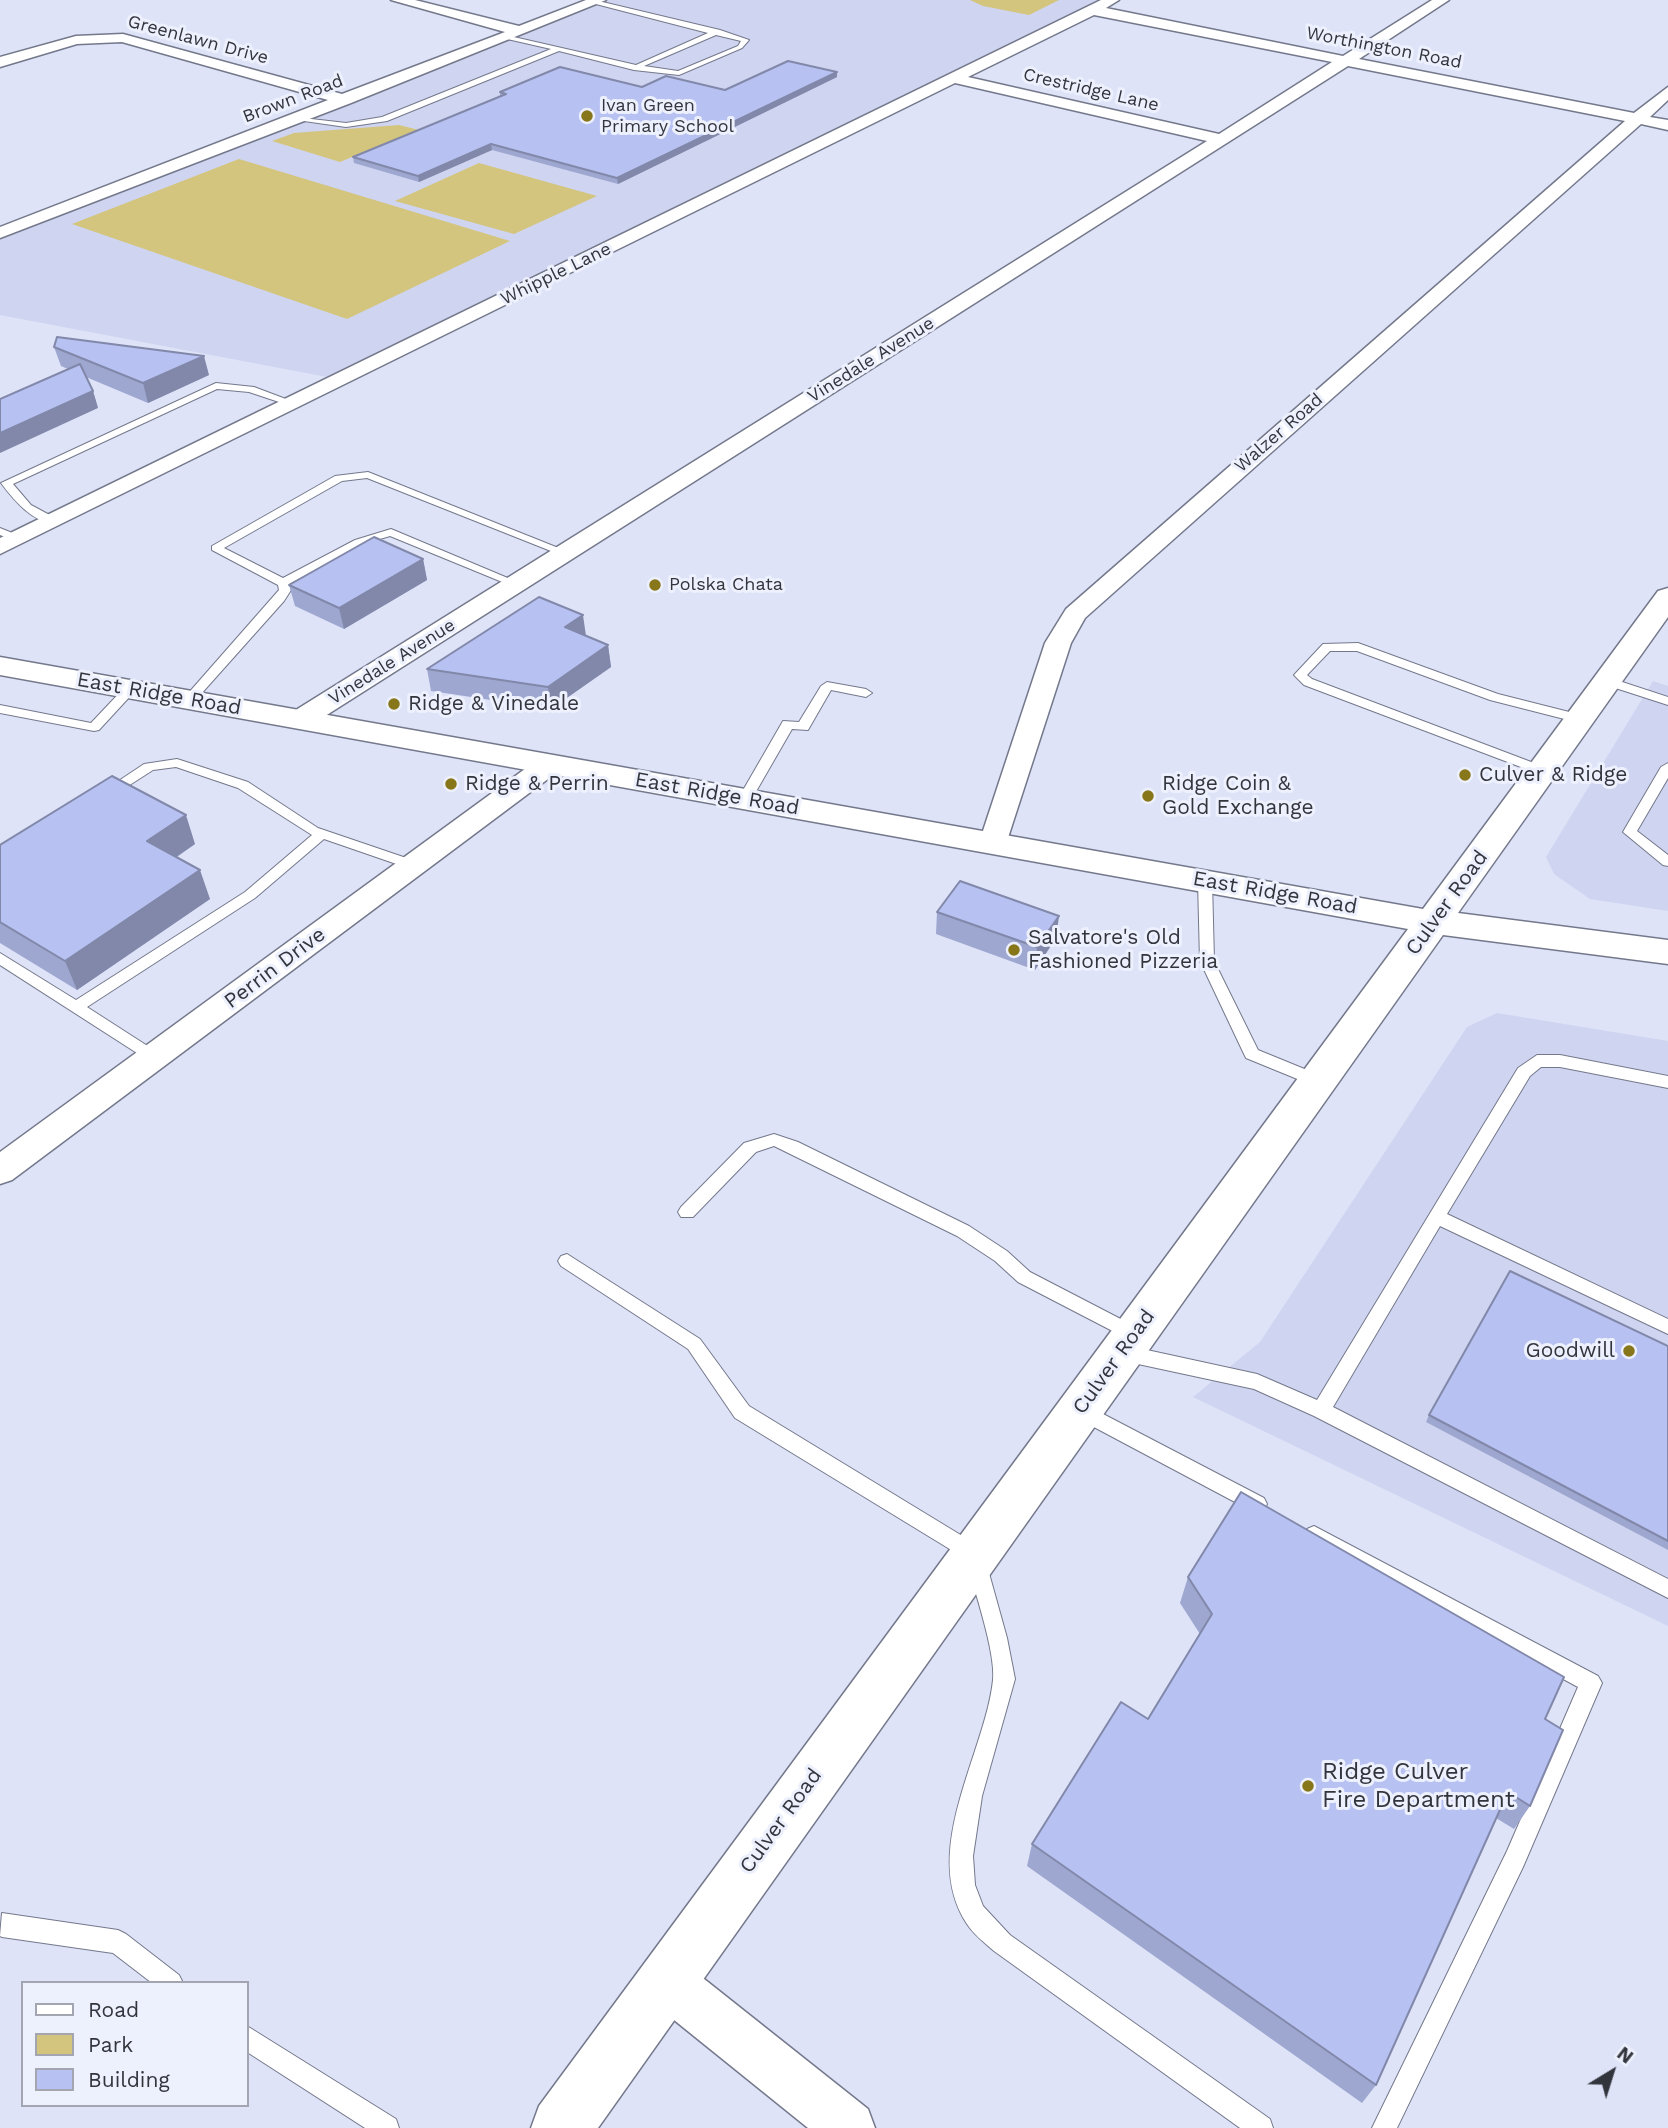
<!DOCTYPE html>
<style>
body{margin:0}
#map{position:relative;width:1668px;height:2128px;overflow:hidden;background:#dee3f8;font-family:"Work Sans",sans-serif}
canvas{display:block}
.legend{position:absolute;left:21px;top:1981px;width:228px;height:126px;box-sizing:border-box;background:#edf0fd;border:2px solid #a3a5b0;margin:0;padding:9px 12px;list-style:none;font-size:21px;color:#33353d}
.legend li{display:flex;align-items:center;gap:14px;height:35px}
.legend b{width:35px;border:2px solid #a3a5b0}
.north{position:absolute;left:1577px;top:2037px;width:70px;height:70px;-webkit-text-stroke:5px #edf0fd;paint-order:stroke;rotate:38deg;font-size:19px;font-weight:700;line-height:28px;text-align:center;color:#33353d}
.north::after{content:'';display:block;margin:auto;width:24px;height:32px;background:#33353d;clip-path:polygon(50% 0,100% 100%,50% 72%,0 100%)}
</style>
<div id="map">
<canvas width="1668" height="2128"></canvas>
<ul class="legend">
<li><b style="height:9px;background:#fff"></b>Road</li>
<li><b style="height:19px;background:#d3c57d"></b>Park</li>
<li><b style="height:19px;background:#b8c2f2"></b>Building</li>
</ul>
<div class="north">N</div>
</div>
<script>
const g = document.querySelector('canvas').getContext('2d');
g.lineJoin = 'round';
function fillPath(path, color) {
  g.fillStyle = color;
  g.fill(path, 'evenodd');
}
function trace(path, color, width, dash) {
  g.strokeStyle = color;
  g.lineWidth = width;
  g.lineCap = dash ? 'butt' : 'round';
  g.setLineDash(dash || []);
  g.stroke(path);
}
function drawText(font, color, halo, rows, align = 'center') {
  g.font = font + ' "Work Sans",sans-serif';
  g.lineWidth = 6;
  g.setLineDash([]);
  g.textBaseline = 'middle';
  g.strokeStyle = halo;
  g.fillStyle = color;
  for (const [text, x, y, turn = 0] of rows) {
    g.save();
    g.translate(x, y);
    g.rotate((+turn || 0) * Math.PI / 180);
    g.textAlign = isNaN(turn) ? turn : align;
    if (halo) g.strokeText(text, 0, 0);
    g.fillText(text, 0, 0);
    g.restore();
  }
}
fillPath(new Path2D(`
 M596 0H1112L343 380 0 315V232Z
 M1653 681 1668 686V911L1590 899 1554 874 1546 857Z
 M1497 1013 1668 1041V1626L1193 1397 1260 1342 1467 1027Z`), '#cfd4f0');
fillPath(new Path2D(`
 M970 0H1059L1029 15 983 6Z
 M399 125 419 130 388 147H376L340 162 272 141 294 133Z
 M239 159 510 241 347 319 72 224Z
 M479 163 597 196 514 234 395 201Z`), '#d3c57d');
const lane = new Path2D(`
 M594 0 720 30 749 40 742 48 679 75 634 70 559 51 387 121 346 127 290 119 294 117 346 123 382 117 551 49 503 38 505 35 636 65 708 33 592 3ZM716 35 741 41 738 46 678 71 644 66Z
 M216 383 254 387 299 404 294 407 249 392 217 389 13 484 31 505 57 519V523C34 525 13 499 1 483Z
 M368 472 571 553 561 555 367 478 342 481 224 548 283 578 355 540 391 529 522 584 516 587 512 586 390 536 363 544 289 584 291 590 284 601 193 703H185V697L279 590 278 585 212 550V546L335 476Z
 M0 528 22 537 24 539 18 542 0 535Z
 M1358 643 1498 694 1585 716 1586 719 1580 723 1490 700 1357 651H1330L1307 675 1312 679 1547 768 1549 771 1542 775 1304 685 1294 675 1323 644Z
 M1607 677 1668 697V705L1603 684V678Z
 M827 682 866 689 872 693 866 697 831 690 808 730 792 729 750 802H740L738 799 783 721 799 722 821 686Z
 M130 685 134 686V692L99 730 94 731 0 713V705L91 723 126 686Z
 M177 759 248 782 318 828 418 862 420 865 418 868H408L324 839 255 898 87 1007 160 1054 162 1058 154 1064 0 965V953L76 1000 245 892 312 835 238 788 176 767 153 770 111 797H101L99 794 144 764Z
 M1668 763V778L1637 831 1668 855V866L1663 865 1623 832 1661 767Z
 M1205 876 1212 881 1214 961 1258 1050 1324 1077 1326 1081 1324 1085H1312L1246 1058 1244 1054 1200 961 1198 881Z
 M1537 1055H1560L1668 1076V1088L1560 1067H1541L1530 1076 1447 1214 1668 1319V1334L1440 1226 1333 1407 1668 1579V1598L1314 1416 1254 1389 1124 1361 1118 1358 1115 1353 1118 1348 1124 1345 1257 1374 1317 1400 1518 1068Z
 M774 1134 798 1142 969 1226 1007 1251 1030 1272 1138 1328 1141 1333 1138 1338 1132 1340 1126 1338 1018 1282 995 1261 957 1236 774 1146 756 1152 693 1217H681L678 1212 681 1207 744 1143Z
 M567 1254 700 1339 749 1406 982 1548 1007 1638 1015 1679 982 1796 973 1856 975 1885 983 1906 1010 1935 1270 2119 1273 2128H1240L994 1951C985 1943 974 1935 967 1924 919 1851 985 1754 993 1680 996 1653 974 1589 966 1559L735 1418 688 1349 561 1266 558 1261 561 1256Z
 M1082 1403 1264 1498 1267 1504 1264 1510 1257 1513 1250 1510 1075 1417 1073 1411 1075 1405Z
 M1314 1526 1598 1676 1602 1683 1523 1867 1397 2128H1372L1507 1851 1578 1687 1307 1541 1304 1535 1307 1529Z
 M2 1913 118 1930 126 1934 179 1975 183 1983H152L113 1953 2 1937 0 1936Z
 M247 2026 396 2119 399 2128H365L247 2052Z`);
const street = new Path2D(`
 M391 0H415L519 26 586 0H606L351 103 0 238V227L328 100 122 42 77 44 0 67V57L76 36 123 34 342 94 505 32Z
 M1101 0H1119L1106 8 1343 56 1432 0H1449L1359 59 1634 113 1668 87V100L1650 117 1668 120V130L1641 124 1085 618 1071 643 1004 850 994 852 984 850 979 843 1045 643 1066 609 1625 121 1348 66 311 725H291L288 719 291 713 1207 141 955 83 0 554V538ZM1094 15 1332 62 1219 134 968 77Z
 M550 756 560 758 564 764 560 770 12 1180 0 1184V1152L540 758Z
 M666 1956 684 1963 868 2109 875 2128H808L648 1999 641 1981 648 1963Z`);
const secondary = new Path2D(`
 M1668 588V617L1458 913 1668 940V964L1443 935 598 2128H531L539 2106 1408 929 0 675V657L1423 909 1658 591Z`);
trace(lane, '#74788b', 2);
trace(street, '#74788b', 3);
trace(secondary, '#74788b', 3);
fillPath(lane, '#fff');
fillPath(street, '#fff');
fillPath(secondary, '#fff');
fillPath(new Path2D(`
 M837 77 618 184 492 150 419 182 354 163 353 157 500 96V92L642 87 725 90Z
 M54 347 209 375 148 403 86 377 93 391 98 408 68 369 61 366Z
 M423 559 427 580 344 629 295 606 289 585Z
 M586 636 608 645 611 667 551 709 431 691 427 669Z
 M195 844 177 857 210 899 77 990 0 943V845Z
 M937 912 1056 938 1035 970 936 934Z
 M1668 1346V1550L1426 1422 1429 1415Z
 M1188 1577 1545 1719 1530 1806 1514 1829 1496 1818 1376 2085 1362 2103 1027 1866 1032 1844 1148 1719 1200 1634 1180 1603Z`), '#9ea7d0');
fillPath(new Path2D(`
 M837 72V77L618 184 617 178Z
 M491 144 492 150 419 182 418 176Z
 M204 356 209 375 148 403 143 383Z
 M93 391 98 408 0 453V433Z
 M423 559 427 580 344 629 339 608Z
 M583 615 586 636 565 627Z
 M608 645 611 667 551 709 548 687Z
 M186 815 195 844 158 869 147 841Z
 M200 870 210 899 77 990 65 961Z
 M1059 916 1056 938 1035 970 1037 947Z`), '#8188a9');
const building = new Path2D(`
 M788 61 837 72 617 178 491 144 418 176 353 157 506 94 500 92 560 67 642 87 666 76 725 90Z
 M57 337 204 356 143 383 54 347Z
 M80 364 93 391 0 433V399Z
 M374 537 423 559 339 608 289 585Z
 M539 597 583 615 565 627 608 645 548 687 427 669Z
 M112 776 186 815 147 841 200 870 65 961 0 922V845Z
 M960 881 1059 916 1037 947 937 912Z
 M1510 1271 1668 1346V1541L1429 1415Z
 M1241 1492 1564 1677 1545 1719 1563 1730 1530 1806 1508 1792 1376 2085 1032 1844 1121 1702 1148 1719 1212 1614 1188 1577Z`);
fillPath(building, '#b8c2f2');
trace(building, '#8188a9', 2);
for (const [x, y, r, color] of [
 [587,116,7,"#87761a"],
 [655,585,7,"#87761a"],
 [394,704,7,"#87761a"],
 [1465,775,7,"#87761a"],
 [451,784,7,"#87761a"],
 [1148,796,7,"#87761a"],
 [1014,950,7,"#87761a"],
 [1629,1351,7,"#87761a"],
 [1308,1786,7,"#87761a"]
]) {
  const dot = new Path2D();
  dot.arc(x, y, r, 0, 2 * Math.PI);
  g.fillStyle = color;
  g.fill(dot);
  trace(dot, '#edf0fd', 2.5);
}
drawText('18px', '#33353d', '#edf0fd', [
 ["Greenlawn Drive",198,40,15],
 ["Worthington Road",1384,48,11],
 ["Crestridge Lane",1091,90,13],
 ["Brown Road",293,99,-21],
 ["Whipple Lane",556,274,-26],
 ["Vinedale Avenue",871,360,-32],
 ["Walzer Road",1279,433,-41],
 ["Vinedale Avenue",392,662,-32]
]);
drawText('18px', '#33353d', '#edf0fd', [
 ["Ivan Green",601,106],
 ["Primary School",601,127],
 ["Polska Chata",669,585]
], 'left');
drawText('21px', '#33353d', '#edf0fd', [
 ["East Ridge Road",159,694,10],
 ["East Ridge Road",717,794,10],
 ["East Ridge Road",1275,893,10],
 ["Culver Road",1447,903,-54],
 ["Perrin Drive",275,968,-37],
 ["Culver Road",1114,1362,-54],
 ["Culver Road",781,1821,-54]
]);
drawText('21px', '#33353d', '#edf0fd', [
 ["Ridge & Vinedale",408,704],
 ["Culver & Ridge",1479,775],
 ["Ridge & Perrin",465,784],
 ["Ridge Coin &",1162,784],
 ["Gold Exchange",1162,808],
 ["Salvatore's Old",1028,938],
 ["Fashioned Pizzeria",1028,962],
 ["Goodwill",1615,1351,"right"]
], 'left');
drawText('24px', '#33353d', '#edf0fd', [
 ["Ridge Culver",1322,1772],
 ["Fire Department",1322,1800]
], 'left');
</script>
